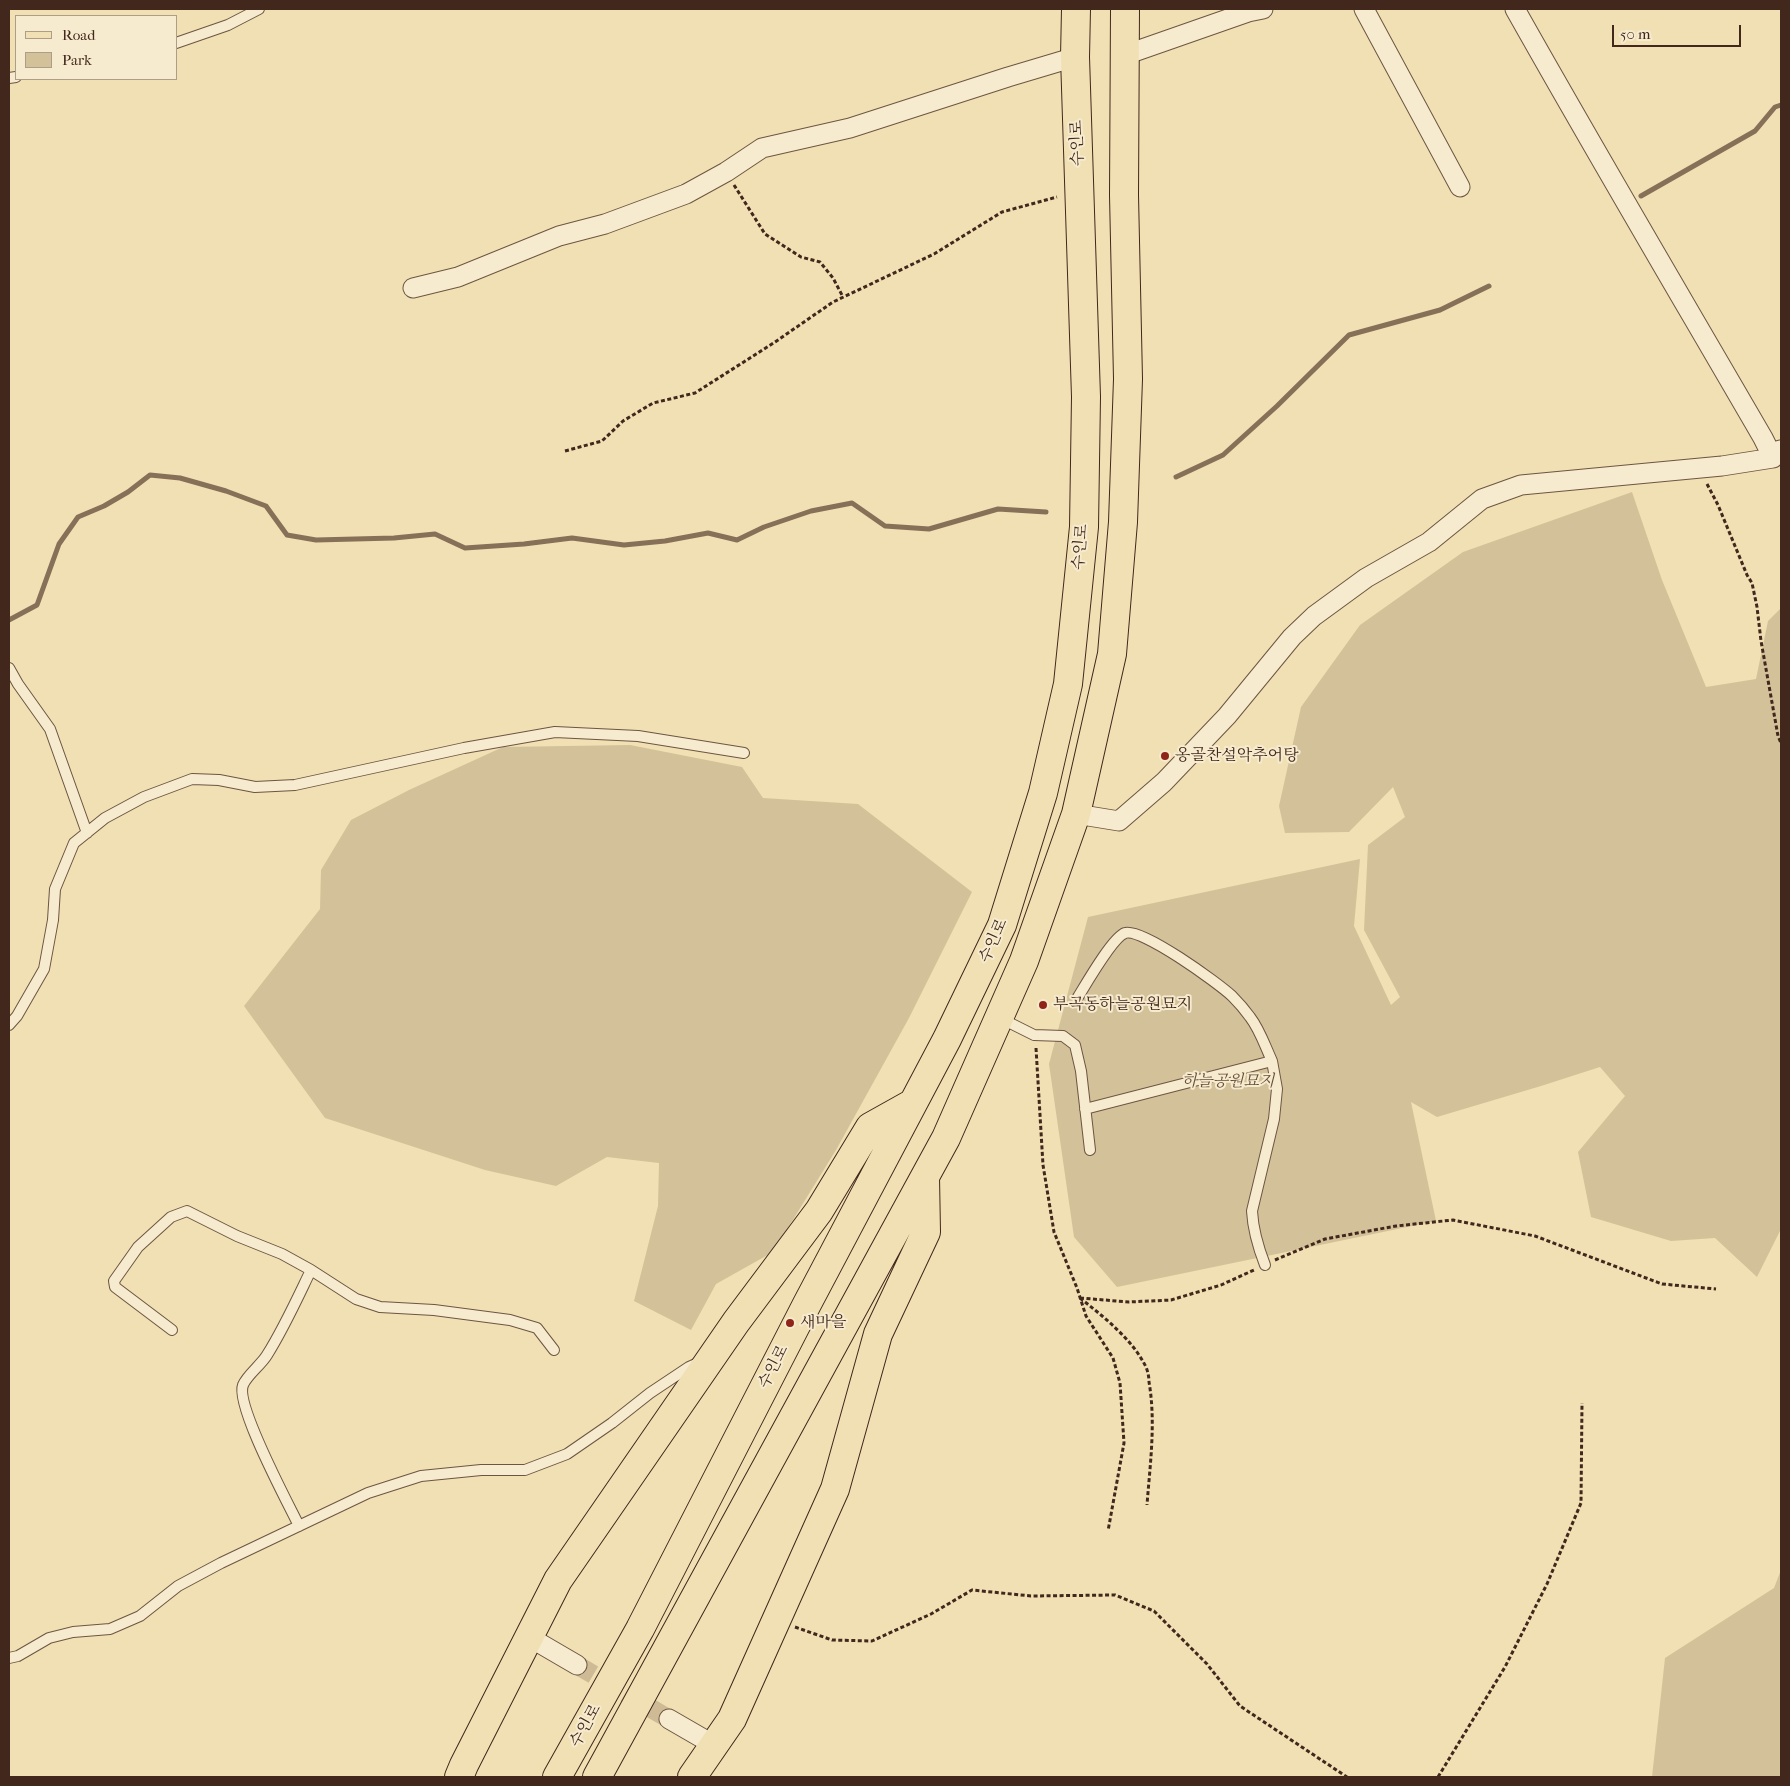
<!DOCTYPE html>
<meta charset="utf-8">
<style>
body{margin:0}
#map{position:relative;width:1790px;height:1786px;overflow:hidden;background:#f1e0b3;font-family:"IM FELL French Canon",serif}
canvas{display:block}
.frame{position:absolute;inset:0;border:10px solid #41271c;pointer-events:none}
.legend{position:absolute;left:15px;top:15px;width:162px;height:65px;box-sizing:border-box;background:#f6ebce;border:1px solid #ae9d87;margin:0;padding:6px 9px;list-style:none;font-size:15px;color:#41271c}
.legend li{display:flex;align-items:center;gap:10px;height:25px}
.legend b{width:25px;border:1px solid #ae9d87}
.scale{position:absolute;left:1612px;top:25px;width:129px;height:22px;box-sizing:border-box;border:2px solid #41271c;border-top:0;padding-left:6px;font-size:15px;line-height:18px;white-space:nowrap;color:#41271c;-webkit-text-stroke:4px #f6ebce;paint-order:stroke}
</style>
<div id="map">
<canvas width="1790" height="1786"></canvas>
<div class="frame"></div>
<ul class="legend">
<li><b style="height:6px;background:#f1e0b3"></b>Road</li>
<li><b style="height:14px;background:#d3c199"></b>Park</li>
</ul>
<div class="scale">50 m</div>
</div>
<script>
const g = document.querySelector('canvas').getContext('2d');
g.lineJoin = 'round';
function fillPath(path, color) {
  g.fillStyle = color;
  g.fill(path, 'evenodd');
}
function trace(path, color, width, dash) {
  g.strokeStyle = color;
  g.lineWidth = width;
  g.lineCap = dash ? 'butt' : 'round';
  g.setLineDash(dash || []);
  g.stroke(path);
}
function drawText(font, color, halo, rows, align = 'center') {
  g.font = font + ' "IM FELL French Canon","Noto Serif KR",serif';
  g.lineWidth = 4;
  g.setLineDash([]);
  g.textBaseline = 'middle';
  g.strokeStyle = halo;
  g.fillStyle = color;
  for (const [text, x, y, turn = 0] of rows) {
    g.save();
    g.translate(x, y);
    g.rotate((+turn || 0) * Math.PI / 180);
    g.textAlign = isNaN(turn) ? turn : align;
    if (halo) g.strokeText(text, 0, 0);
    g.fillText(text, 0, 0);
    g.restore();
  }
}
fillPath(new Path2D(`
 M1632 492 1662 580 1706 687 1756 679 1768 621 1781 608V1229L1757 1277 1715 1238 1671 1241 1591 1217 1578 1152 1625 1096 1600 1067 1541 1086 1437 1117 1411 1102 1436 1221 1117 1287 1074 1237 1049 1064 1088 917 1360 859 1354 926 1391 1005 1400 997 1364 930 1368 845 1405 817 1393 787 1349 832 1285 833 1279 806 1301 707 1360 625 1463 552Z
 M630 745 742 767 763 798 858 804 972 892 909 1018 836 1150 773 1252 716 1284 691 1330 634 1301 658 1206 659 1163 607 1157 556 1186 485 1170 325 1118 244 1006 320 909 321 870 351 820 409 790 503 747Z
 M1781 1570V1777H1652L1665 1658 1774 1588Z`), '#d3c199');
trace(new Path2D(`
 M1641 196 1755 131 1775 107 1781 105
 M1176 477 1223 455 1277 406 1349 335 1440 310 1489 286
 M9 620 37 605 59 544 78 517 104 506 128 492 150 475 180 478 226 491 266 506 287 535 316 540 394 538 435 534 465 548 524 544 572 538 624 545 665 541 708 533 737 540 764 527 811 511 852 503 885 526 929 529 998 509 1046 512`), '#877058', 5);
trace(new Path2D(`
 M577 1665 669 1719`), '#cebb95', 19, [19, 9]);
const lane = new Path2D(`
 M176 43 228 25 259 9
 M9 78 16 77
 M9 668 18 684 50 729 87 833
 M1078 997C1086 984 1113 937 1125 933 1141 927 1218 983 1232 996 1238 1002 1245 1010 1250 1017 1260 1030 1265 1046 1272 1061L1085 1109
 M1000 1018 1034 1035 1063 1036 1075 1045 1081 1071 1090 1150
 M9 1025 17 1016 44 969 53 920 55 889 74 843 105 818 144 797 192 779 219 780 255 787 295 785 464 748 555 732 638 736 744 753
 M1265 1265C1258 1247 1253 1230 1252 1211L1274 1119 1277 1089 1272 1061
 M311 1270 356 1299 380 1307 434 1310 510 1320 537 1328 554 1350
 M172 1330 115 1287 114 1281 138 1247 171 1217 187 1211 237 1236 282 1254 311 1270C297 1299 284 1328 267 1355 261 1365 247 1375 243 1385 235 1405 288 1503 299 1526
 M9 1658 18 1656 49 1638 73 1632 110 1629 140 1616 178 1586 221 1563 368 1493 421 1476 481 1470H525L567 1454 612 1423 650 1393 689 1367 700 1362`);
const street = new Path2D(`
 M1364 9 1460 187
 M1515 9C1596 153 1680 295 1763 438L1773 458 1780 450
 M1125 55 1248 12 1263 9
 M413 288 458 277 559 236 605 224 686 194 726 172 762 148 850 128 1008 77 1075 57
 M1076 814 1119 821 1164 782 1227 716 1292 637 1314 616 1366 578 1429 542 1482 499 1521 485 1722 466 1773 458
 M529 1637 577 1665
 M669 1719 714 1745`);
const primary = new Path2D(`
 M459 1777 464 1765 558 1580 736 1322 819 1211 870 1127 913 1103
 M557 1777 640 1629 807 1304 947 1039 1002 925 1043 793 1068 684 1084 527 1086 397 1075 57 1076 9
 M597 1777 946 1138 1024 961 1076 814 1112 654 1123 522 1128 379 1124 195 1125 9
 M692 1777 732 1719 835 1489 878 1334 926 1232 925 1177`);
trace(lane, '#6d5542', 12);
trace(street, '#6d5542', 21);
trace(primary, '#41271c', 30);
trace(new Path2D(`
 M734 185 765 234 801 257 820 262 833 278 843 297
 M565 451 602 441 623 421 653 403 695 393 775 342 833 302 934 254 1002 212 1057 197
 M1707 484 1718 505 1747 575 1752 583 1757 607 1761 641 1778 736 1781 743
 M1036 1048 1043 1165 1054 1232 1077 1288 1086 1316 1113 1358 1120 1383 1124 1443 1108 1531
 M1275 1260 1325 1239 1396 1226 1453 1220 1535 1236 1662 1284 1716 1289
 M1080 1298 1129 1302 1171 1300 1221 1285 1254 1270
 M1080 1298C1105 1318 1132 1339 1146 1367 1148 1372 1149 1377 1149 1382 1156 1422 1150 1465 1147 1505
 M795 1627 832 1640 872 1641 931 1614 972 1590 1031 1596 1115 1595 1154 1611 1207 1664 1240 1706 1347 1777
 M1438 1777 1505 1667 1547 1584 1581 1503 1582 1403`), '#41271c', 3, [4, 2.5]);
trace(lane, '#f6ebce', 10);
trace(street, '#f6ebce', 19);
trace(primary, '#f1e0b3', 28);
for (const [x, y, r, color] of [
 [1165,756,5,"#8f2418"],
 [1043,1005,5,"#8f2418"],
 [790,1323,5,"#8f2418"]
]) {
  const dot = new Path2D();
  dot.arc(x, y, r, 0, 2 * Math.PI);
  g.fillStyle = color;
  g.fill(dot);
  trace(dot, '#f6ebce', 2);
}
drawText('16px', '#41271c', '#f6ebce', [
 ["수인로",1078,143,-92],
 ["수인로",1081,547,-85],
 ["수인로",994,941,-66],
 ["수인로",774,1367,-63],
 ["수인로",586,1726,-61]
]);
drawText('16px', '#41271c', '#f6ebce', [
 ["옹골찬설악추어탕",1175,756],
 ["부곡동하늘공원묘지",1053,1005],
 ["새마을",800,1323]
], 'left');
drawText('italic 16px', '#664e3b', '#f6ebce', [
 ["하늘공원묘지",1228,1082]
]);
</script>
